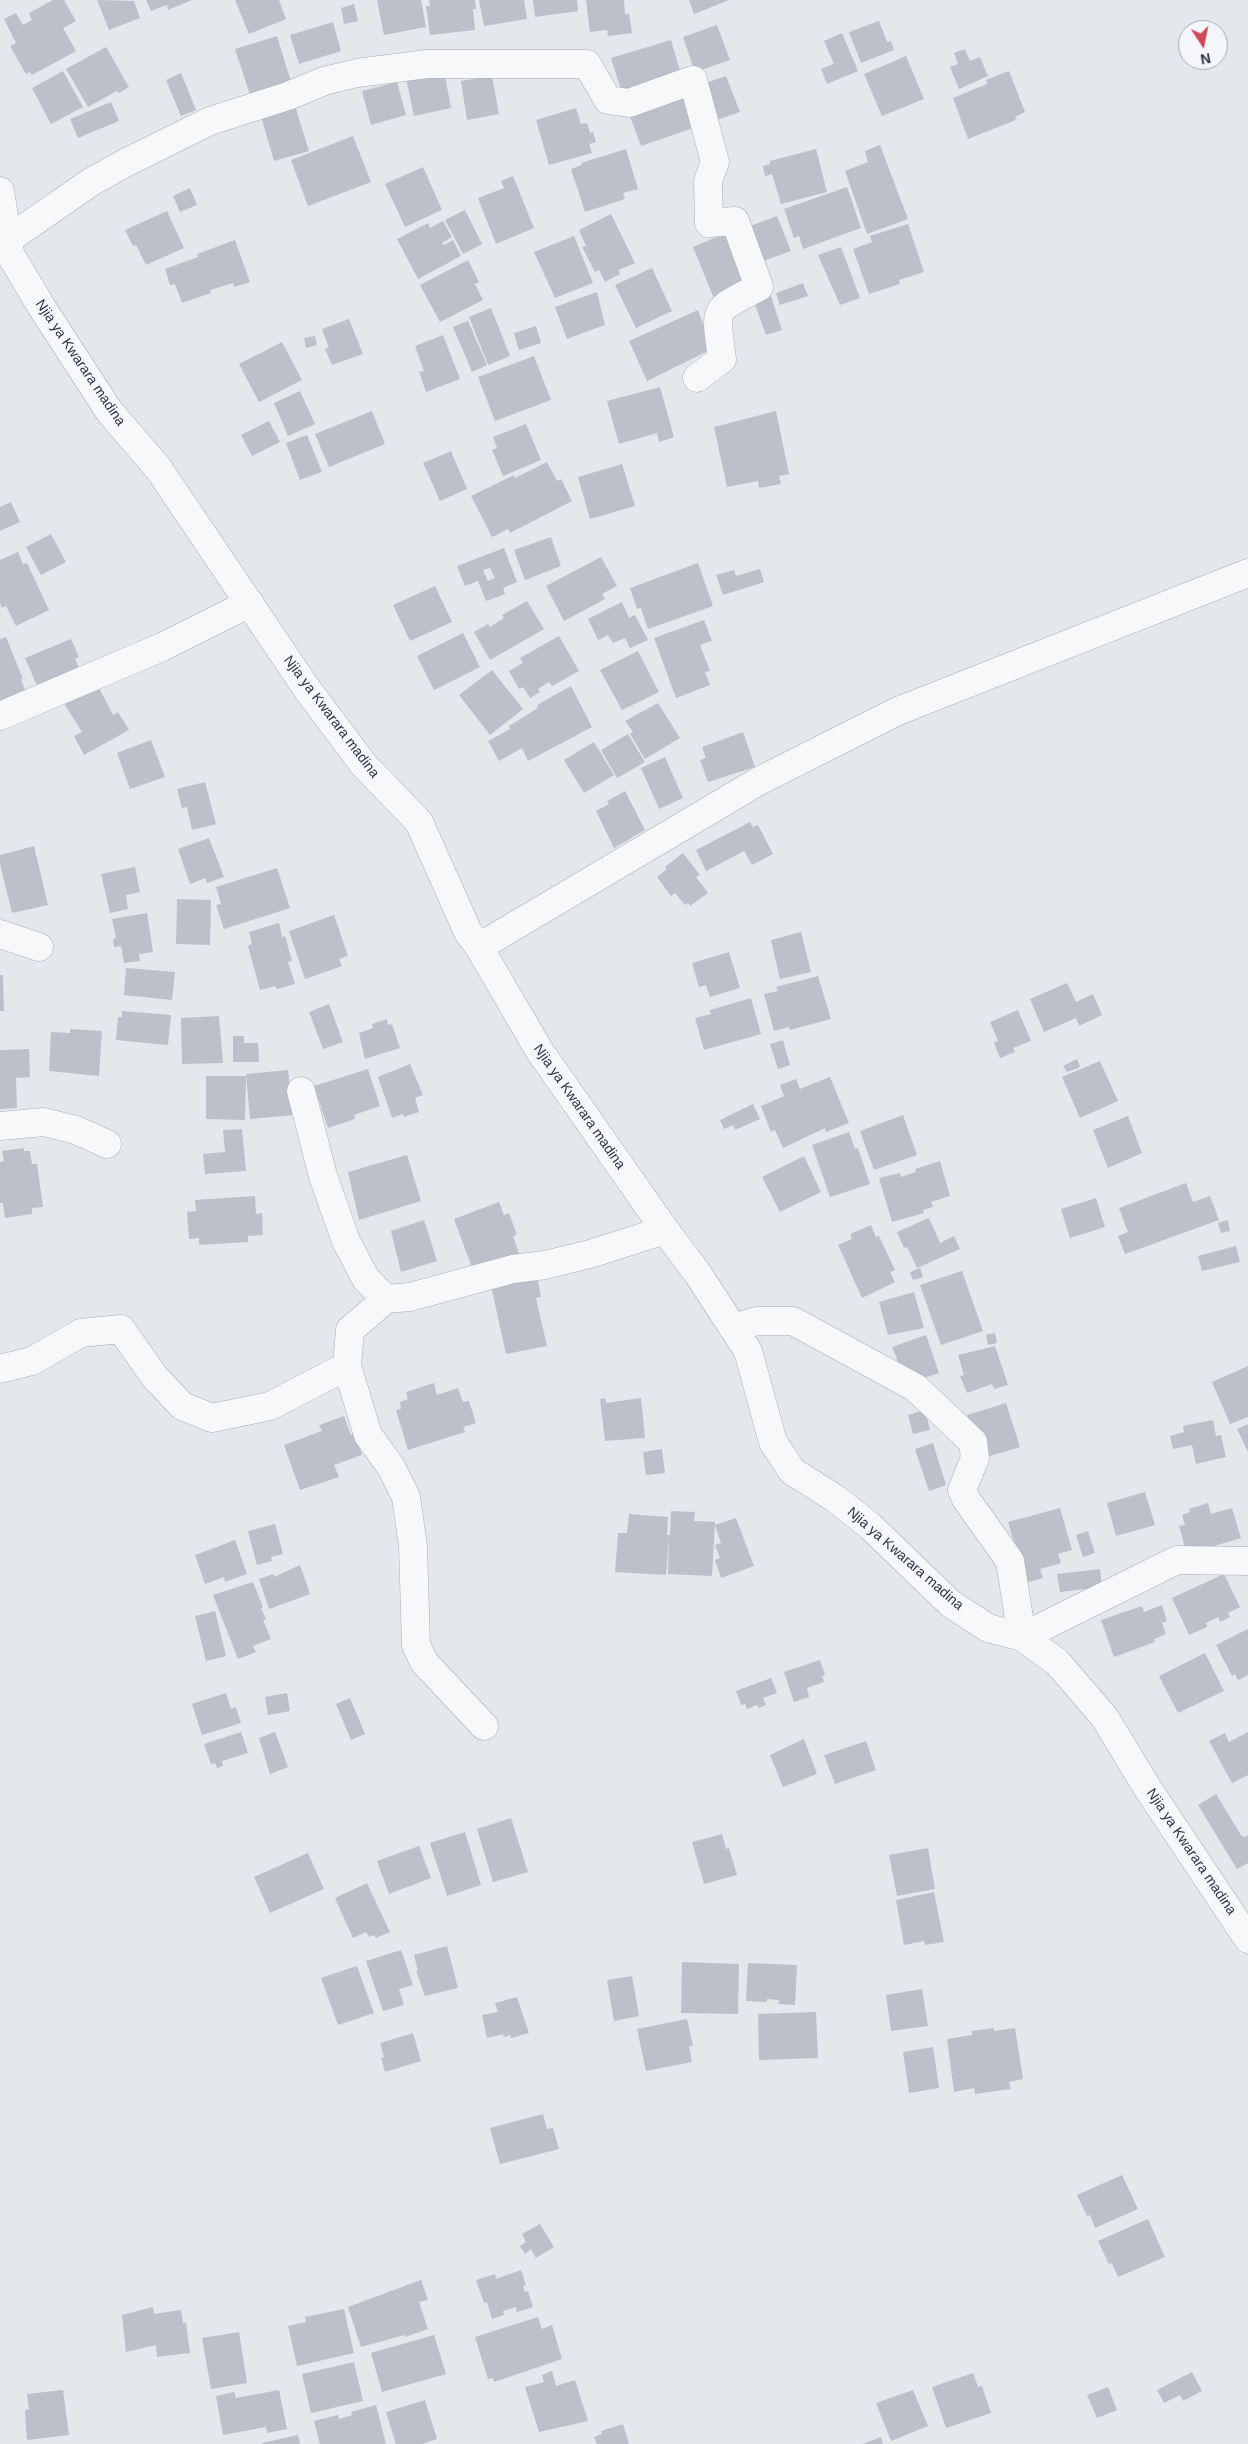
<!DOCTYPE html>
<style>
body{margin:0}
#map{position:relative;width:1248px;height:2444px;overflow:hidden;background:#e4e7ec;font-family:Helvetica,sans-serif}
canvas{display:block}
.north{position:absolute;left:1178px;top:20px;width:50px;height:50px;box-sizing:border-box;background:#f4f6f9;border:1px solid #a4a8b1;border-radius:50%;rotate:169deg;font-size:14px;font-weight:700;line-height:20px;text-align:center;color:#2b3445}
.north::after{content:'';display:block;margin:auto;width:18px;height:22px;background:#d1495b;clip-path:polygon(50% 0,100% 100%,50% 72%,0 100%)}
</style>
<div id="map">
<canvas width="1248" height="2444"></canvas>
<div class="north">N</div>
</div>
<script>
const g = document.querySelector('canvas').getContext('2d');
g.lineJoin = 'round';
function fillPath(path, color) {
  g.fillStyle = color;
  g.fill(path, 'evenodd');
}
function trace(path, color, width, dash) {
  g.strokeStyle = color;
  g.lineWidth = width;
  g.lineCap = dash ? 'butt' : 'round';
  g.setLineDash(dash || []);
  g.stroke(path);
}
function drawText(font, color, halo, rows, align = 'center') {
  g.font = font + ' Helvetica,sans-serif';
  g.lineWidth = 5;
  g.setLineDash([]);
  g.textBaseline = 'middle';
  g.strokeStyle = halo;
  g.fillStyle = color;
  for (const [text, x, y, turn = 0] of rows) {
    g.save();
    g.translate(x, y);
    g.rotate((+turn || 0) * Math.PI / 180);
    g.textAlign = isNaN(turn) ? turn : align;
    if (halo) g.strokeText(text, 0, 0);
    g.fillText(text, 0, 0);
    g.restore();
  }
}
fillPath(new Path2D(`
 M53 0H64L76 21 63 28 76 51 32 75 30 72 26 74 10 46 16 43 4 19 16 13 23 25 32 20 29 13Z
 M97 0 134 1 140 18 109 30Z
 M146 0H192L168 10 167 5 151 11Z
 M235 0H279L286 19 249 34Z
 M377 0H421L426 27 384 35Z
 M429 0H475L476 9H473L475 30 430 35 426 6H430Z
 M479 0H524L527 19 484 26Z
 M533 0H577L578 11 535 17Z
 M586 0H624L625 14H629L632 33 608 36 607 30 590 32Z
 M689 0H729L694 14Z
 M354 4 358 21 344 24 341 8Z
 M879 21 887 42 891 41 894 50 861 63 849 32Z
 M333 22 341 51 299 64 290 35Z
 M717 25 730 60 695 72 683 37Z
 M842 33 858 71 827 84 821 69 834 64 824 41Z
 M277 36 293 88 252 101 235 49Z
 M671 40 682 78 623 96 611 58Z
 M106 47 129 87 119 93 117 91 88 107 66 69Z
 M965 49 970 61 980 57 988 76 959 89 950 67 958 64 954 53Z
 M906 56 924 99 882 116 864 74Z
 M63 71 83 107 51 124 32 88Z
 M444 71 451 108 414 116 406 78Z
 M1009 71 1025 112 1015 117 1016 120 968 139 953 98 987 84 986 80Z
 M181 73 196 110 181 116 166 80Z
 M492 76 499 114 467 120 461 81Z
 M726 76 740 112 714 121 700 85Z
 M397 82 406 115 371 125 362 91Z
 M686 90 699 126 641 146 628 111Z
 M111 102 119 121 78 138 70 119Z
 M294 102 309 151 274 161 260 113Z
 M576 108 581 124 587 123 590 133 593 132 596 142 589 144 592 153 549 165 536 120Z
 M353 136 371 182 308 206 291 160Z
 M880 145 908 219 867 234 845 171 868 162 865 151Z
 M626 149 638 189 623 193 625 199 585 212 571 169 582 165 581 163Z
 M816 149 827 192 781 204 772 174 765 176 763 166 770 164V161Z
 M423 167 442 210 405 227 385 184Z
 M513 176 534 228 496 244 478 198 504 188 501 181Z
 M847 187 861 228 803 249 799 236 794 238 784 209Z
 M190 188 197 205 180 212 173 196Z
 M465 210 482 244 463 254 445 220Z
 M167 211 184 248 146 265 136 245 133 246 125 230Z
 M611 214 635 263 619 270 620 274 605 282 599 270 595 272 582 247 586 246 579 230Z
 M777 216 791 251 755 264 742 229Z
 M443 221 452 237 442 243 444 245 453 240 461 256 418 279 397 239 428 223 430 228Z
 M908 224 924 272 899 280 900 284 869 294 853 249 872 242 870 236Z
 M729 232 751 286 715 301 693 247Z
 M574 236 593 283 555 298 534 252Z
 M235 240 250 282 234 287 233 283 210 290 211 293 182 303 175 284 170 285 165 269 198 257 197 254Z
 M841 247 860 298 840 305 818 255Z
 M468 260 479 282 475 284 483 300 440 322 420 285Z
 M652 268 672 311 636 328 615 285Z
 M803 283 808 296 780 305 776 293Z
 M597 292 605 325 567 339 555 307Z
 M770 293 782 330 766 335 753 299Z
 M491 308 510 356 488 365 469 317Z
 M698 310 712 349 647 381 629 341Z
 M349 319 363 354 332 365 325 349 329 348 322 329Z
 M468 321 487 365 472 372 453 327Z
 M536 326 541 343 519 350 514 333Z
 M443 335 460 379 426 392 419 372 424 371 415 346Z
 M315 336 317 345 306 348 304 338Z
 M282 342 302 380 259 402 239 364Z
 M534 356 551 400 495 421 478 377Z
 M660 387 674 437 659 442 657 433 619 444 607 401Z
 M300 391 315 424 288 436 274 403Z
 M372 411 385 444 329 467 315 434Z
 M776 411 789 474 779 476 781 484 759 488 758 481 727 487 714 427Z
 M269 421 280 442 252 456 241 435Z
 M526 424 541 460 503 476 492 450 497 448 493 437Z
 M307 435 322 472 300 480 286 443Z
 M451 451 467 489 440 501 423 463Z
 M547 462 557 481 561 479 572 501 510 533 508 529 492 537 471 496 514 475 515 478Z
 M622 464 635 506 590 519 578 477Z
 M11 502 20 522 0 531V507Z
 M51 534 66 562 41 575 26 547Z
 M551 537 561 566 525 580 514 550Z
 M504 548 517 582 503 588 505 594 486 601 478 581 465 586 457 566ZM490 568 495 578 488 581 483 570Z
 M18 552 23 564 27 563 49 610 16 626 6 606 2 608 0 603V560Z
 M601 557 617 586 602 594 605 599 564 621 546 586Z
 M698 563 713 606 648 629 641 608 637 609 630 588Z
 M760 569 764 582 723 595 716 575 734 570 736 576Z
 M435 586 452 622 410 641 393 605Z
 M527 601 544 629 490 660 474 632 488 624 490 627 504 618 502 615Z
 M622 602 629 618 635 615 648 640 630 648 625 638 613 643 608 635 598 640 588 619Z
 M704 620 712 641 700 645 710 671 705 672 710 685 676 698 654 638Z
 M463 633 480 667 434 690 417 656Z
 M559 636 579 671 552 686 549 682 538 689 540 692 530 698 523 687 519 689 509 671 523 663 520 658Z
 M6 637 23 679H21L28 698 0 709V639Z
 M71 639 79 657 75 659 83 677 41 695 25 658Z
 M638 651 659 692 622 710 600 670Z
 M492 670 523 709 490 735 459 695Z
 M96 682 113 715 118 712 129 730 84 755 74 736 82 732 60 697Z
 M571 686 592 727 528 761 522 748 499 761 488 741 510 729 509 726 538 708 537 705Z
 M658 703 680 738 645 759 630 734 633 732 625 721Z
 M743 732 755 767 708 782 700 760 706 758 702 747Z
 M628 734 645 762 617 778 601 750Z
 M151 740 165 777 130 789 117 753Z
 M594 742 614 775 584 793 564 760Z
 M665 757 683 798 659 809 641 768Z
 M205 782 216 824 192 830 187 807 182 808 177 789Z
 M625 791 645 830 614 848 596 811 609 804 607 801Z
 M750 822 753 827 758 825 773 854 752 865 744 851 706 871 696 850Z
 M209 838 224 877 207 883 205 878 190 884 178 849Z
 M34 846 48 905 12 913 0 864V855Z
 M683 853 700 875 696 877 708 893 690 906 688 903 685 905 675 893 671 896 657 877 667 869 665 867Z
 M135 867 140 892 126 895 128 909 110 913 101 874Z
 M277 868 290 908 224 929 216 905 221 904 216 887Z
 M177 899 211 900 210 945 176 944Z
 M147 913 153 952 139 954 140 961 124 963 121 946 114 947 113 939 116 938 112 919Z
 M334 915 348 956 339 959 342 966 305 979 289 931Z
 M279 923 282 937 285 936 292 961 288 962 295 984 277 989 275 986 260 990 248 946 252 944 249 932Z
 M801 932 811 972 780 979 771 940Z
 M729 952 740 988 710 997 706 985 699 987 692 963Z
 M126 968 175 972 172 1000 124 995Z
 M0 975H3L4 1011H0Z
 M818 976 831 1019 790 1030 789 1027 774 1031 764 994 778 991 776 987Z
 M1067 983 1076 1002 1093 994 1102 1015 1079 1026 1076 1018 1044 1032 1030 999Z
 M751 998 761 1034 704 1050 695 1018 711 1014 710 1010Z
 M329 1004 343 1042 323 1049 309 1012Z
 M1018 1010 1031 1041 1013 1048 1015 1052 1000 1058 994 1043 998 1041 990 1022Z
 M122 1011 171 1015 168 1045 116 1040 118 1017H122Z
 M219 1016 223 1063 182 1064 181 1018Z
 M387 1019 388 1025 392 1024 400 1048 365 1059 359 1033 373 1028 372 1024Z
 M70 1029 102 1031 99 1076 49 1071 51 1032 70 1033Z
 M233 1036H244V1043H258L259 1062H233Z
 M783 1040 790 1065 778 1069 770 1044Z
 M29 1049 30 1077 16 1078 17 1108 0 1109V1050Z
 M1077 1059 1080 1067 1067 1072 1063 1066Z
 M1100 1061 1118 1101 1080 1118 1062 1077Z
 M410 1064 423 1095 415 1098 419 1112 404 1117 403 1114 392 1118 378 1077Z
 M368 1069 380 1106 354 1115 355 1119 328 1128 314 1086Z
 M288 1070 293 1115 250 1119 246 1074Z
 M206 1076H246L245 1120 206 1119Z
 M830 1077 849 1123 826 1132 825 1128 783 1148 775 1130 771 1132 761 1106 784 1096 780 1085 796 1079 800 1089Z
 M753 1104 760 1119 735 1130 733 1125 724 1129 720 1120Z
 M903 1115 917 1155 874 1170 860 1131Z
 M1128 1116 1142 1153 1108 1168 1093 1130Z
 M242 1129 246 1171 205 1174 203 1154 225 1152 223 1130Z
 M849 1132 855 1149 858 1148 870 1184 830 1197 812 1145Z
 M24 1148V1151H30L32 1164H37L43 1207 32 1208V1214L5 1218 3 1203H0V1162L4 1161 2 1151Z
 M407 1155 421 1201 359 1220 348 1172Z
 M804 1156 821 1192 780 1212 762 1177Z
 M940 1161 950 1196 931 1202 933 1207 923 1210 924 1213 892 1222 879 1178 900 1173 901 1177 916 1172 915 1169Z
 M1186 1183 1193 1202 1210 1196 1219 1220 1125 1254 1118 1236 1128 1232 1119 1208Z
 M255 1196 256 1214 262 1213 263 1235 248 1236V1242L199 1245V1238L189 1239 187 1212 196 1211 195 1200Z
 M1096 1198 1105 1227 1070 1238 1061 1209Z
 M499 1202 504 1215 509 1213 517 1235 513 1236 520 1256 474 1273 454 1219Z
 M929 1218 940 1243 954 1236 960 1249 917 1268 907 1247 904 1248 897 1232Z
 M424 1220 437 1261 401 1272 391 1231Z
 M1228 1220 1230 1231 1221 1233 1218 1223Z
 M871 1225 876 1237 879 1236 895 1270 890 1272 895 1282 862 1298 838 1245 852 1239 850 1234Z
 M1236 1246 1240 1262 1202 1271 1198 1256Z
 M920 1268 923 1277 913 1280 910 1272Z
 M962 1271 983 1331 941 1345 920 1285Z
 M537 1276 541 1297 536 1298 547 1346 506 1354 491 1286Z
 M914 1292 924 1328 888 1335 879 1302Z
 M995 1333 997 1343 988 1345 986 1335Z
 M926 1335 939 1373 907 1384 892 1347Z
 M995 1346 1008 1385 994 1389 992 1384 967 1393 960 1376 964 1375 958 1355Z
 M1248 1366V1417L1230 1424 1212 1382Z
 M434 1383 437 1395 458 1388 463 1402 469 1401 476 1423 463 1427 465 1432 408 1450 396 1410 401 1409 400 1402 408 1399 406 1392Z
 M605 1398 606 1403 641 1398 645 1438 605 1441 600 1399Z
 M1006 1403 1020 1447 980 1459 967 1415Z
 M925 1410 930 1430 913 1434 908 1415Z
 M344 1416 351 1435 355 1433 362 1455 334 1465 339 1477 300 1490 284 1445 322 1431 319 1425Z
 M1213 1420 1216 1436 1221 1435 1226 1457 1196 1464 1192 1445 1173 1449 1170 1436 1184 1432 1183 1426Z
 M1248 1424V1452L1237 1429Z
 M933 1443 946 1485 929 1491 915 1449Z
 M662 1449 665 1473 646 1475 643 1452Z
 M1145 1492 1155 1525 1116 1536 1107 1503Z
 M1208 1503 1211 1514 1232 1508 1241 1538 1187 1554 1179 1526 1185 1525 1182 1515 1190 1512 1189 1509Z
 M1060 1508 1072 1550 1058 1554 1061 1563 1040 1569 1043 1578 1021 1584 1019 1560 1008 1522Z
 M671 1511 695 1512 694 1521 715 1522 712 1576 668 1574 669 1538 666 1575 615 1572 618 1533H627L629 1514 668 1517 667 1535H670Z
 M736 1518 754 1566 721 1578 715 1560 720 1558 715 1545 721 1543 715 1525Z
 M275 1524 283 1554 271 1557 272 1561 257 1565 248 1531Z
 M1088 1531 1095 1553 1083 1557 1076 1535Z
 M235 1540 247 1574 225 1582 224 1577 205 1584 195 1555Z
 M300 1565 310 1594 269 1609 259 1579 273 1574 274 1577Z
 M1100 1569 1102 1587 1060 1592 1057 1574Z
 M1224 1574 1240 1607 1228 1613 1230 1617 1220 1622 1218 1617 1206 1623 1207 1627 1189 1635 1172 1598Z
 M253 1582 263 1607 261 1608 266 1619 263 1620 271 1639 253 1646 256 1652 238 1659 213 1595Z
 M1162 1605 1167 1621 1162 1623 1166 1634 1154 1639 1155 1642 1114 1657 1101 1620 1142 1606 1144 1612Z
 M215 1611 226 1656 206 1661 195 1616Z
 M1248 1629V1675L1238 1680 1235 1674 1232 1676 1216 1645Z
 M1205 1653 1224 1691 1178 1713 1159 1676Z
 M820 1660 825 1675 822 1676 824 1682 807 1688 809 1697 794 1702 784 1672Z
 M771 1678 777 1693 763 1698 766 1705 759 1708 757 1705 747 1709 745 1704 741 1705 736 1691Z
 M226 1693 231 1709 236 1707 241 1723 202 1735 192 1704Z
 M287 1693 290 1711 268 1715 265 1697Z
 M350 1698 365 1734 351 1740 336 1704Z
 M241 1732 248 1753 222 1761 223 1766 217 1768 215 1763 211 1764 204 1744Z
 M275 1732 288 1767 270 1774 259 1738Z
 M1248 1732V1775L1232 1783 1209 1741 1225 1733 1229 1742Z
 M804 1739 817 1774 783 1787 770 1755Z
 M866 1741 876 1770 835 1784 824 1755Z
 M1216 1794 1241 1835 1245 1837 1248 1835V1863L1237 1869 1198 1805Z
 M511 1818 528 1872 493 1882 477 1829Z
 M465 1832 481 1885 447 1896 430 1843Z
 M722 1834 726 1849 729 1848 737 1875 704 1884 692 1842Z
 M419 1846 431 1878 389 1894 377 1861Z
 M928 1848 935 1889 897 1896 889 1855Z
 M308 1853 324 1889 270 1913 254 1877Z
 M367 1883 390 1932 376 1938 374 1935 369 1937 366 1932 353 1938 335 1898Z
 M934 1892 944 1942 925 1945 924 1941 904 1945 896 1900Z
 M447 1946 458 1988 425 1996 416 1971H418L414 1955Z
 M401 1950 413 1985 399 1989 404 2005 383 2011 366 1961Z
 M682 1962 739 1964 738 2014 681 2013Z
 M748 1963 797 1965 795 2005 778 2004 779 2000 767 1999 766 2002 746 2001Z
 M357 1966 374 2013 338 2025 321 1978Z
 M632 1976 639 2016 614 2021 607 1980Z
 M922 1989 928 2026 891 2031 886 1995Z
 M517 1997 529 2033 511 2038V2035L504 2037 503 2034 487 2038 482 2015 498 2012 495 2003Z
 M816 2012 818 2058 759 2060 758 2014Z
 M687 2019 693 2046H689L692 2062 646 2071 637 2029Z
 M994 2028V2031L1015 2028 1023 2079 1009 2082 1011 2089 975 2094 974 2088 954 2092 947 2039 972 2035V2031Z
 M413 2033 421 2061 385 2072 381 2058 384 2057 380 2043Z
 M933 2047 939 2088 909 2093 903 2052Z
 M543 2114 547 2129 553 2128 559 2149 500 2164 490 2128Z
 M1122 2175 1138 2209 1095 2228 1090 2215 1087 2216 1077 2195Z
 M1148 2219 1165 2257 1118 2277 1112 2263 1109 2264 1098 2241Z
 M540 2224 554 2247 536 2258 531 2249 525 2254 520 2246 526 2242 522 2234Z
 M521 2270 526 2285 523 2286 525 2292 528 2291 533 2307 517 2312 516 2307 503 2311 504 2315 492 2319 487 2302 484 2303 476 2280 495 2274 496 2279Z
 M421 2280 428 2300 419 2302 428 2329 405 2337 404 2335 361 2347 348 2307Z
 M153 2307 154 2314 181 2310 183 2323H186L190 2353 157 2357 156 2345 126 2352 122 2315Z
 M344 2309 354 2353 297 2366 288 2326 306 2322 305 2317Z
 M538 2317 542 2329 552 2325 562 2359 494 2382 493 2378 488 2379 475 2337Z
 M239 2332 247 2383 211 2389 202 2338Z
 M434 2335 446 2374 382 2392 371 2353Z
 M354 2362 363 2401 311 2413 302 2374Z
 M552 2371 556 2386 575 2380 588 2421 539 2432 525 2387 544 2382 542 2375Z
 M1192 2372 1202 2391 1183 2401 1180 2395 1164 2403 1157 2390Z
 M973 2373 978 2387 982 2386 991 2413 946 2428 932 2387Z
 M1108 2387 1117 2410 1097 2418 1087 2395Z
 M63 2390 69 2435 27 2440 25 2410 29 2409 27 2394Z
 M279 2390 287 2429 267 2433 266 2427 223 2435 216 2396 234 2392 236 2398Z
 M913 2390 928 2426 891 2441 876 2403Z
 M425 2400 437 2439 422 2444H396L386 2412Z
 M376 2405 386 2444H320L314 2421 338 2415 339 2419 352 2415 351 2412Z
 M623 2424 629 2444H597L594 2437 602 2434 601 2431Z
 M298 2435 300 2444H262V2443Z
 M881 2437 883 2444H862Z`), '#bbc0ca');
const minor = new Path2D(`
 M0 191 10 254 41 306 109 411 158 468 307 689 364 765 419 822 468 932 479 947 539 1050 665 1230 698 1274 748 1351 773 1442 792 1471 836 1499 870 1526 951 1604 988 1628 1022 1637 1057 1662 1105 1718 1148 1789 1248 1939
 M6 241 91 182 127 162 210 121 288 96 324 81 357 73 427 64H587L608 100 629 103 693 80 715 162 708 181 709 223 735 221 759 287C712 312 715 305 722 359L697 378
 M0 716 162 647 250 603
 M0 934 39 947
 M479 947 759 781 898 711 1248 573
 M301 1091 323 1176 346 1241 366 1279 386 1299 410 1297 513 1269 545 1265 590 1254 665 1230
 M0 1126 44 1122 76 1130 107 1144
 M386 1299 350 1330 347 1366 368 1435 391 1467 406 1497 413 1546 416 1645 424 1662 484 1726
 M733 1328 757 1321H793L916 1388 973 1442 975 1458 962 1490 966 1499 1010 1561 1022 1637 1177 1560 1248 1561
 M0 1369 32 1361 81 1333 121 1329 154 1376 182 1406 212 1418 270 1406 347 1366`);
trace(minor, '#a9aeb7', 29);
trace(minor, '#f7f8fa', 28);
drawText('14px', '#2b3445', '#f4f6f9', [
 ["Njia ya Kwarara madina",80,363,56],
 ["Njia ya Kwarara madina",331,717,53],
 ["Njia ya Kwarara madina",579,1107,55],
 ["Njia ya Kwarara madina",905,1559,41],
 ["Njia ya Kwarara madina",1191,1852,56]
]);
</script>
